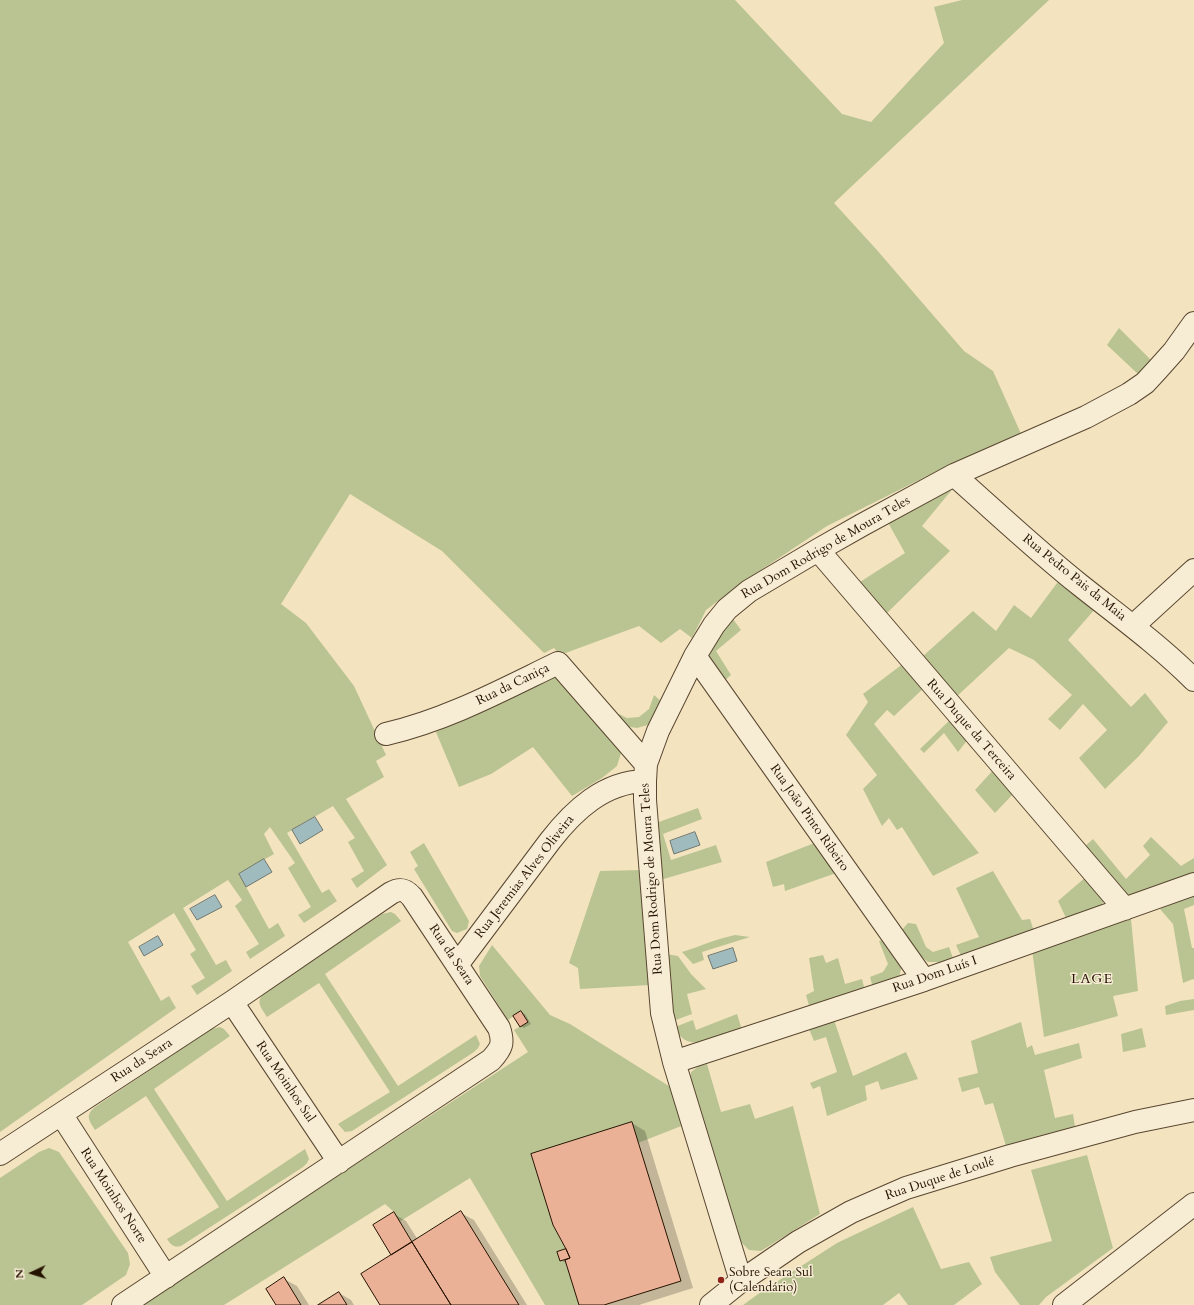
<!DOCTYPE html>
<meta charset="utf-8">
<style>
body{margin:0}
#map{position:relative;width:1194px;height:1305px;overflow:hidden;background:#f3e3bf;font-family:Cardo,serif}
canvas{display:block}
.north{position:absolute;left:12px;top:1253px;width:40px;height:40px;-webkit-text-stroke:3px #f7edd5;paint-order:stroke;rotate:266deg;font-size:11px;font-weight:700;line-height:16px;text-align:center;color:#261200}
.north::after{content:'';display:block;margin:auto;width:14px;height:18px;background:#261200;clip-path:polygon(50% 0,100% 100%,50% 72%,0 100%)}
</style>
<div id="map">
<canvas width="1194" height="1305"></canvas>
<div class="north">N</div>
</div>
<script>
const g = document.querySelector('canvas').getContext('2d');
g.lineJoin = 'round';
function fillPath(path, color) {
  g.fillStyle = color;
  g.fill(path, 'evenodd');
}
function trace(path, color, width, dash) {
  g.strokeStyle = color;
  g.lineWidth = width;
  g.lineCap = dash ? 'butt' : 'round';
  g.setLineDash(dash || []);
  g.stroke(path);
}
function drawText(font, color, halo, rows, align = 'center') {
  g.font = font + ' Cardo,serif';
  g.lineWidth = 3;
  g.setLineDash([]);
  g.textBaseline = 'middle';
  g.strokeStyle = halo;
  g.fillStyle = color;
  for (const [text, x, y, turn = 0] of rows) {
    g.save();
    g.translate(x, y);
    g.rotate((+turn || 0) * Math.PI / 180);
    g.textAlign = isNaN(turn) ? turn : align;
    if (halo) g.strokeText(text, 0, 0);
    g.fillText(text, 0, 0);
    g.restore();
  }
}
fillPath(new Path2D(`
 M0 0H735L842 114 871 122 944 43 934 7 962 0H1049L834 203 876 249 964 351 993 371 1022 436 939 470 827 526 746 580 706 610 692 638 680 629 661 643 639 626 560 655 554 648 544 653 442 551 350 494 281 604 306 623 354 686 386 755 376 761 384 777 346 799 387 865 357 888 351 879 364 871 348 842 355 838 333 806 287 833 322 893 329 889 337 901 304 923 298 915 311 907 288 868 295 863 270 827 264 834 274 854 239 874 269 929 278 923 285 936 250 959 246 952 259 944 235 906 242 900 228 880 183 908 216 965 226 960 232 971 197 995 191 986 205 978 190 954 196 950 174 913 128 942 161 1001 169 996 176 1008 0 1132Z
 M1119 328 1155 364 1139 375 1107 345Z
 M955 486 922 526 950 551 886 614 860 582 905 553 886 519Z
 M1060 579 1095 609 1068 640 1131 707 1145 693 1168 722 1139 756 1105 789 1079 758 1107 730 1083 704 1060 730 1048 719 1072 695 1034 660 1009 648 955 698 922 657 973 611 996 631 1014 605 1031 618Z
 M730 615 741 630 716 651 731 675 724 681 707 658 709 645Z
 M904 663 925 687 894 716 887 710 874 724 979 853 933 876 902 827 897 830 889 818 882 826 863 789 877 775 846 735 868 702 863 694Z
 M550 676H557L621 753 617 766 602 778 572 796 533 747 491 774 459 787 436 732Z
 M654 695 662 702 651 724 637 728 624 726 615 716 619 714 627 718 639 717 649 709Z
 M952 718 969 738 958 752 944 733 924 753 920 749Z
 M995 768 1015 792 995 813 975 790Z
 M698 808 702 819 663 834 671 860 716 845 722 862 660 880 656 823Z
 M1151 837 1181 866 1194 858V873L1178 882 1130 897 1123 893 1083 848 1093 839 1126 879 1150 855 1143 846Z
 M817 842 839 872 785 891 784 884 773 887 766 862Z
 M424 843 469 921 467 929 457 933 452 931 414 869 418 866 410 852Z
 M642 870 650 985 580 989 578 968 569 963 600 871Z
 M993 871 1022 920 1030 919 1034 931 961 956 956 945 979 937 956 888Z
 M1087 876 1094 884 1104 901 1099 909 1067 920 1058 901Z
 M1194 893V905L1184 909 1192 948H1194V980L1193 979 1183 983 1173 924 1160 909Z
 M391 912 395 914 401 921 325 974 398 1086 476 1035 480 1044 478 1048 474 1052 352 1131 345 1132 338 1124 390 1092 319 983 267 1017C261 1007 254 1001 266 992L382 914Z
 M1131 919 1138 991 1113 996 1118 1016 1044 1037 1032 950Z
 M908 923 916 924 926 947 933 952 949 947 953 958 942 962H928L915 952 901 931Z
 M735 935 750 937 702 952 704 960 693 964 682 952C701 946 716 939 735 935Z
 M886 939 902 966 899 977 873 988 870 977 883 972 888 964 879 941Z
 M492 945 550 1015 570 1024 672 1088 684 1125 638 1143 632 1122 531 1154 553 1225 566 1249 557 1252 560 1261 565 1260 579 1305H545L470 1178 399 1222 394 1212 385 1204 224 1305H140L528 1052 514 1030 528 1022 521 1011 508 1020 480 976 479 966Z
 M666 954 678 956 691 974 706 989 687 994 692 1014 673 1021Z
 M823 955 826 963 838 958 845 984 862 979 865 991 810 1009 806 995 814 991 809 958Z
 M1194 999V1010L1166 1015 1165 1006 1180 1001Z
 M737 1014 742 1030C721 1037 685 1056 675 1027L693 1020 696 1030Z
 M834 1020 853 1076 906 1052 918 1079 881 1090 878 1081 865 1086 867 1100 827 1116 820 1086 813 1089 810 1083 837 1072 826 1037 814 1041 809 1029Z
 M1021 1022 1027 1048 1032 1045 1035 1055 1079 1043 1082 1058 1044 1070 1055 1118 1073 1114 1075 1127 1006 1146 993 1103 985 1105 979 1087 962 1092 958 1078 978 1073 971 1041Z
 M220 1027 224 1029 230 1036 154 1089 227 1201 305 1149 309 1159 307 1163 303 1167 181 1246C174 1248 171 1245 167 1239L219 1207 146 1096 95 1130C90 1121 84 1116 95 1107L211 1029Z
 M1142 1028 1146 1047 1123 1052 1121 1034Z
 M707 1064 721 1112 750 1104 755 1119 793 1106 820 1214 761 1251 749 1250 736 1237 690 1081 691 1072 699 1066Z
 M49 1148 59 1152 128 1253 130 1264 126 1275 82 1305H0V1178L39 1152Z
 M1087 1155 1113 1248 1046 1297 1039 1305H1020L995 1272 990 1257 1052 1241 1031 1170Z
 M913 1207 941 1269 969 1262 982 1284 954 1305H908L899 1293 883 1305H743L761 1292 837 1243Z`), '#bac492');
const water = new Path2D(`
 M315 817 323 830 300 844 292 830Z
 M695 832 700 845 674 854 670 841Z
 M264 859 272 872 246 887 239 874Z
 M215 895 222 907 197 920 190 909Z
 M158 936 163 945 144 956 139 947Z
 M733 948 737 961 713 969 708 956Z`);
fillPath(water, '#a0bbbd');
trace(water, '#6f7771', 1);
fillPath(new Path2D(`
 M521 1012 525 1014 531 1024 524 1028 520 1026Z
 M632 1123 645 1131 693 1288 639 1305H580L567 1264 561 1260Z
 M461 1213 474 1220 527 1305H382L393 1255 374 1226 394 1214 406 1221 418 1240Z
 M284 1279 297 1286 309 1305H277Z
 M339 1293 351 1300 354 1305H320Z`), '#0003');
const building = new Path2D(`
 M521 1011 528 1022 520 1027 513 1016Z
 M632 1122 681 1281 604 1305H579L565 1260 570 1258 566 1249 553 1225 531 1154Z
 M461 1211 519 1305H451L412 1242Z
 M394 1212 412 1242 391 1255 373 1225Z
 M412 1242 451 1305H380L361 1274Z
 M566 1249 570 1258 560 1261 557 1252Z
 M284 1277 301 1305H276L266 1289Z
 M339 1292 347 1305H318Z`);
fillPath(building, '#ebb196');
trace(building, '#261200', 1);
const minor = new Path2D(`
 M954 475C996 512 1036 550 1080 585 1119 616 1159 645 1194 680
 M818 550 1125 909
 M1133 626 1194 570
 M695 656 924 980
 M386 734C447 720 502 690 558 663L646 764
 M457 965 550 841C574 810 604 782 645 781
 M232 1002 339 1162
 M674 1062 924 980 1194 884
 M61 1114 166 1277
 M0 1154 232 1002 391 893C400 888 405 889 412 897L499 1028C504 1043 502 1048 491 1060L123 1305
 M741 1281 674 1062 662 1013 645 800V781L646 764 658 731 695 656 714 625 727 609 749 591 818 550 862 525 954 475 1086 417 1129 394 1145 383 1157 370 1174 351 1194 323
 M711 1305 741 1281 798 1242 851 1212 906 1188 1010 1156 1135 1122 1194 1110
 M1064 1305 1194 1204`);
trace(minor, '#594630', 24);
trace(minor, '#f7edd5', 22);
for (const [x, y, r, color] of [
 [721,1280,4,"#8f2418"]
]) {
  const dot = new Path2D();
  dot.arc(x, y, r, 0, 2 * Math.PI);
  g.fillStyle = color;
  g.fill(dot);
  trace(dot, '#f7edd5', 1.5);
}
drawText('13px', '#261200', '#f7edd5', [
 ["Rua Dom Rodrigo de Moura Teles",826,548,-30],
 ["Rua Pedro Pais da Maia",1074,578,39],
 ["Rua da Caniça",513,685,-26],
 ["Rua Duque da Terceira",971,730,49],
 ["Rua João Pinto Ribeiro",809,818,55],
 ["Rua Jeremias Alves Oliveira",525,877,-52],
 ["Rua Dom Rodrigo de Moura Teles",652,879,-94],
 ["Rua da Seara",451,955,56],
 ["Rua Dom Luís I",935,975,-19],
 ["Rua da Seara",142,1061,-33],
 ["Rua Moinhos Sul",285,1082,56],
 ["Rua Duque de Loulé",940,1179,-18],
 ["Rua Moinhos Norte",113,1196,57]
]);
drawText('13px', '#261200', '#f7edd5', [
 ["Sobre Seara Sul",729,1273],
 ["(Calendário)",729,1288]
], 'left');
g.letterSpacing = '1px';
drawText('14px', '#261200', '#f7edd5', [
 ["LAGE",1092,980]
]);
g.letterSpacing = '0px';
</script>
